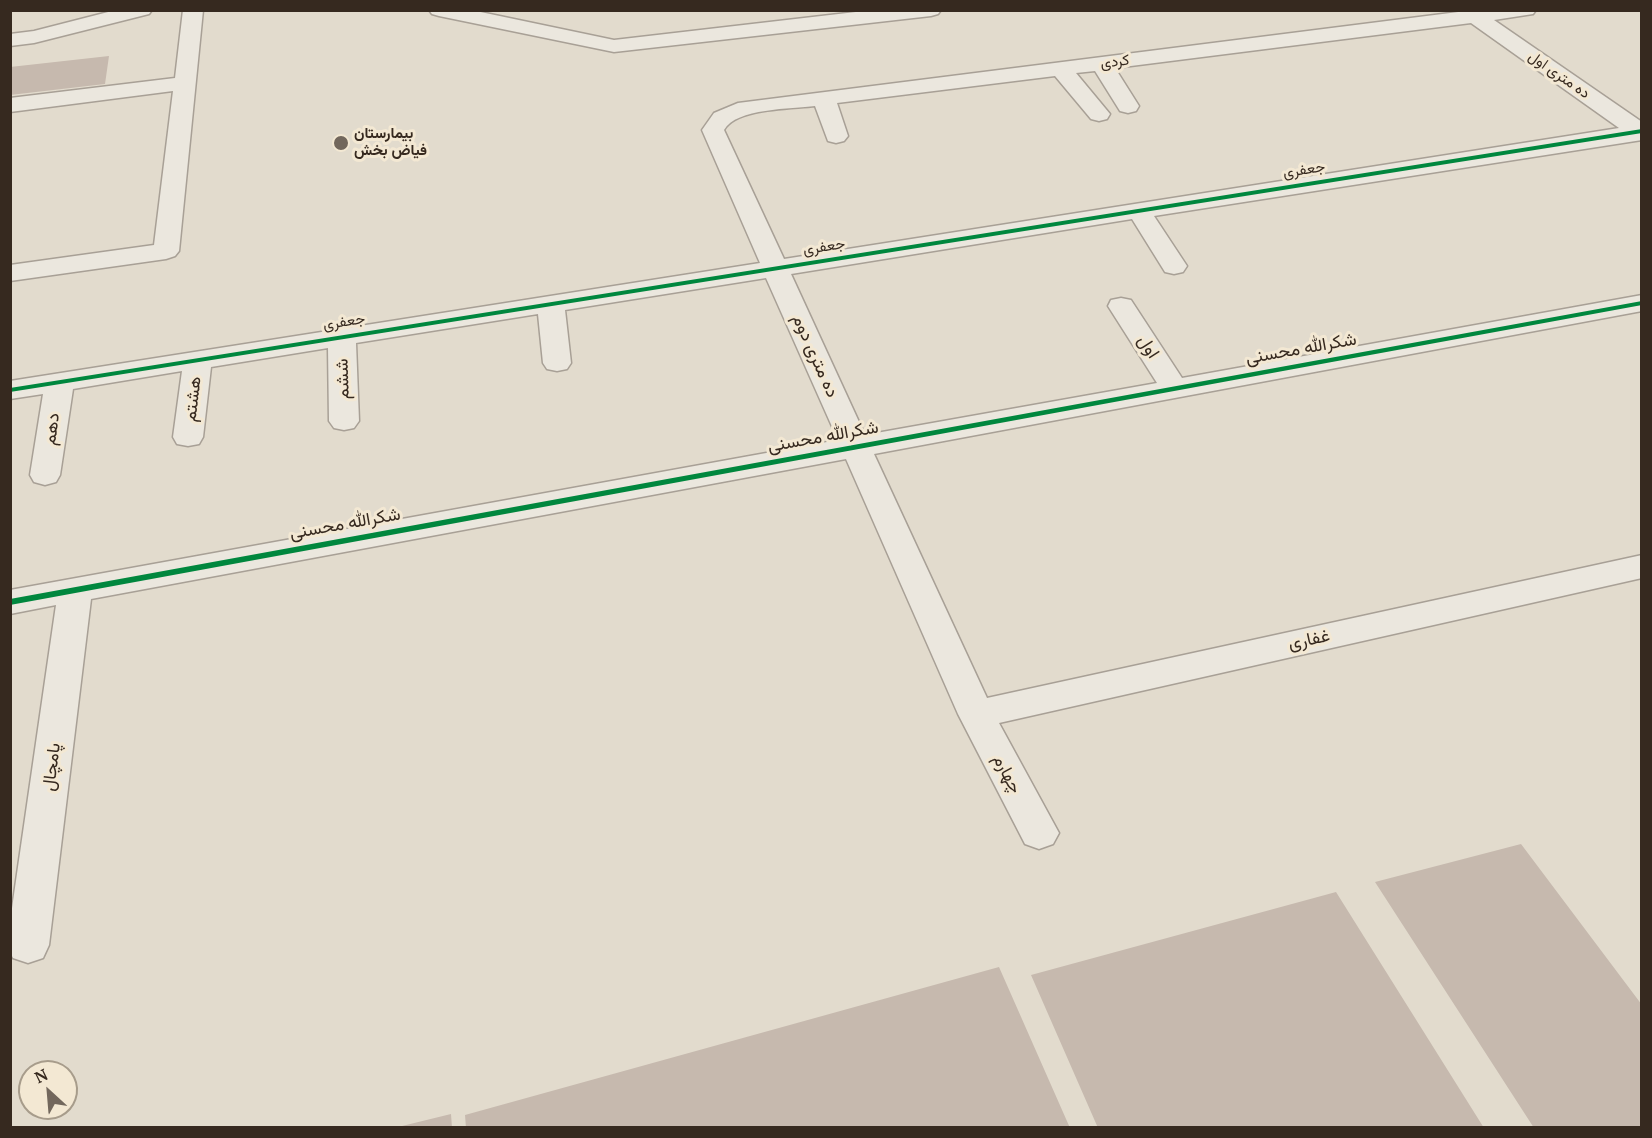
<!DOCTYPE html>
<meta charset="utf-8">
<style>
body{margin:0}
#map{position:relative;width:1652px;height:1138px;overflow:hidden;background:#e2dbcd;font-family:"PT Serif",serif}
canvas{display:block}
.frame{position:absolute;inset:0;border:12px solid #36291f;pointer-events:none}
.north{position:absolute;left:18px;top:1060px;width:60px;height:60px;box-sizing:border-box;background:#f3e8d3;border:2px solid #a79c8b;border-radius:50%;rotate:334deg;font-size:16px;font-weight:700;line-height:24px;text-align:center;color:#36291f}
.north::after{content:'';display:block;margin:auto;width:21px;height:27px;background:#72675c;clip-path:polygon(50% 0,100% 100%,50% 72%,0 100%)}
</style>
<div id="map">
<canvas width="1652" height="1138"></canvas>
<div class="frame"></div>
<div class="north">N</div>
</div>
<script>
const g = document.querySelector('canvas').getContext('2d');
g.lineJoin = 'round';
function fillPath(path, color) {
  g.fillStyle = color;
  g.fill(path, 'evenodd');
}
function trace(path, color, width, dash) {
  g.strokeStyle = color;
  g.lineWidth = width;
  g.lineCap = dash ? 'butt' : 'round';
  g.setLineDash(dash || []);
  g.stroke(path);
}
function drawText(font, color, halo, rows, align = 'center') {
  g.font = font + ' "PT Serif",Vazirmatn,serif';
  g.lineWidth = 6;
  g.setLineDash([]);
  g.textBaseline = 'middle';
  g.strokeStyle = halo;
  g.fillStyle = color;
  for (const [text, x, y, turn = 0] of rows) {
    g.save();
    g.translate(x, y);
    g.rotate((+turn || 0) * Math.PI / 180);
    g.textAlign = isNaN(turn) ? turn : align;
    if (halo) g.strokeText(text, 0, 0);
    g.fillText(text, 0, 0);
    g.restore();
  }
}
fillPath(new Path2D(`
 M109 56 105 84 10 95V67Z
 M1521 844 1642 1005V1128H1534L1375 882Z
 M1336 892 1484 1128H1098L1031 975Z
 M999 967 1070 1128H466L465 1115Z
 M451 1114 452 1128H399L398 1127Z`), '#c6b9ae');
const street = new Path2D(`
 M116 10H152L149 14 34 43 10 46V34L34 31Z
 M183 10H203L179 251 175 256 166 259 10 281V265L154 245 173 91 10 112V98L175 78Z
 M429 10H471L614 40 873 10H941L938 14 931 16 614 52 439 16 432 14Z
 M1474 10H1536L1533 14 1494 20 1642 122V140L1154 216 1187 266 1183 272 1174 274 1165 272 1132 219 791 274 865 435 1157 383 1108 306 1111 300 1121 298 1131 300 1182 378 1642 295V311L874 454 987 698 1642 555V578L999 723 1059 833 1053 844 1039 849 1025 844 958 714 846 459 91 599 49 945 43 958 28 963 13 958 10 952V922L56 605 10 614V590L838 440 766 278 565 310 571 363 567 369 557 371 547 369 543 363 538 314 356 343 359 421 354 428 344 430 334 428 329 421 328 348 211 367 203 437 199 444 188 446 177 444 173 437 182 371 73 389 60 475 56 482 45 485 34 482 30 475 43 394 10 399V381L760 263 702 130 714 113 738 103ZM1471 23 1619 128 784 259 724 130C736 108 792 109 815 106L828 141 836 143 844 141 848 136 837 103 1055 76 1091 119 1099 121 1107 119 1110 114 1076 73 1095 71 1120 111 1128 113 1136 111 1139 106 1115 68Z`);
trace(street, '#a8a096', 3);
fillPath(street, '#ebe7de');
fillPath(new Path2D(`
 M1642 129V133L10 392V388Z
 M1642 301V305L10 605V599Z`), '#00873e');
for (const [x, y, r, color] of [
 [341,143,8,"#72675c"]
]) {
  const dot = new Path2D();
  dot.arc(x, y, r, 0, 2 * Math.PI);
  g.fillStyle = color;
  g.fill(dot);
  trace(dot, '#f3e8d3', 2);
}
drawText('15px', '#36291f', '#f3e8d3', [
 ["کردی",1115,62,-7],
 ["ده متری اول",1559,75,35],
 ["جعفری",1304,170,-9],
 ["جعفری",824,247,-9],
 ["جعفری",344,322,-9]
]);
drawText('bold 15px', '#36291f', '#f3e8d3', [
 ["بیمارستان",354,134],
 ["فیاض بخش",354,151]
], 'left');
drawText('18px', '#36291f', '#f3e8d3', [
 ["اول",1148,347,57],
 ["شکرالله محسنی",1301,349,-10],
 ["ده متری دوم",815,356,66],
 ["ششم",343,379,-92],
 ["هشتم",193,399,-83],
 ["دهم",52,429,-82],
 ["شکرالله محسنی",823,437,-10],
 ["شکرالله محسنی",345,524,-10],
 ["غفاری",1309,640,-12],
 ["پامچال",52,767,-83],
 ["چهارم",1007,774,62]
]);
</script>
